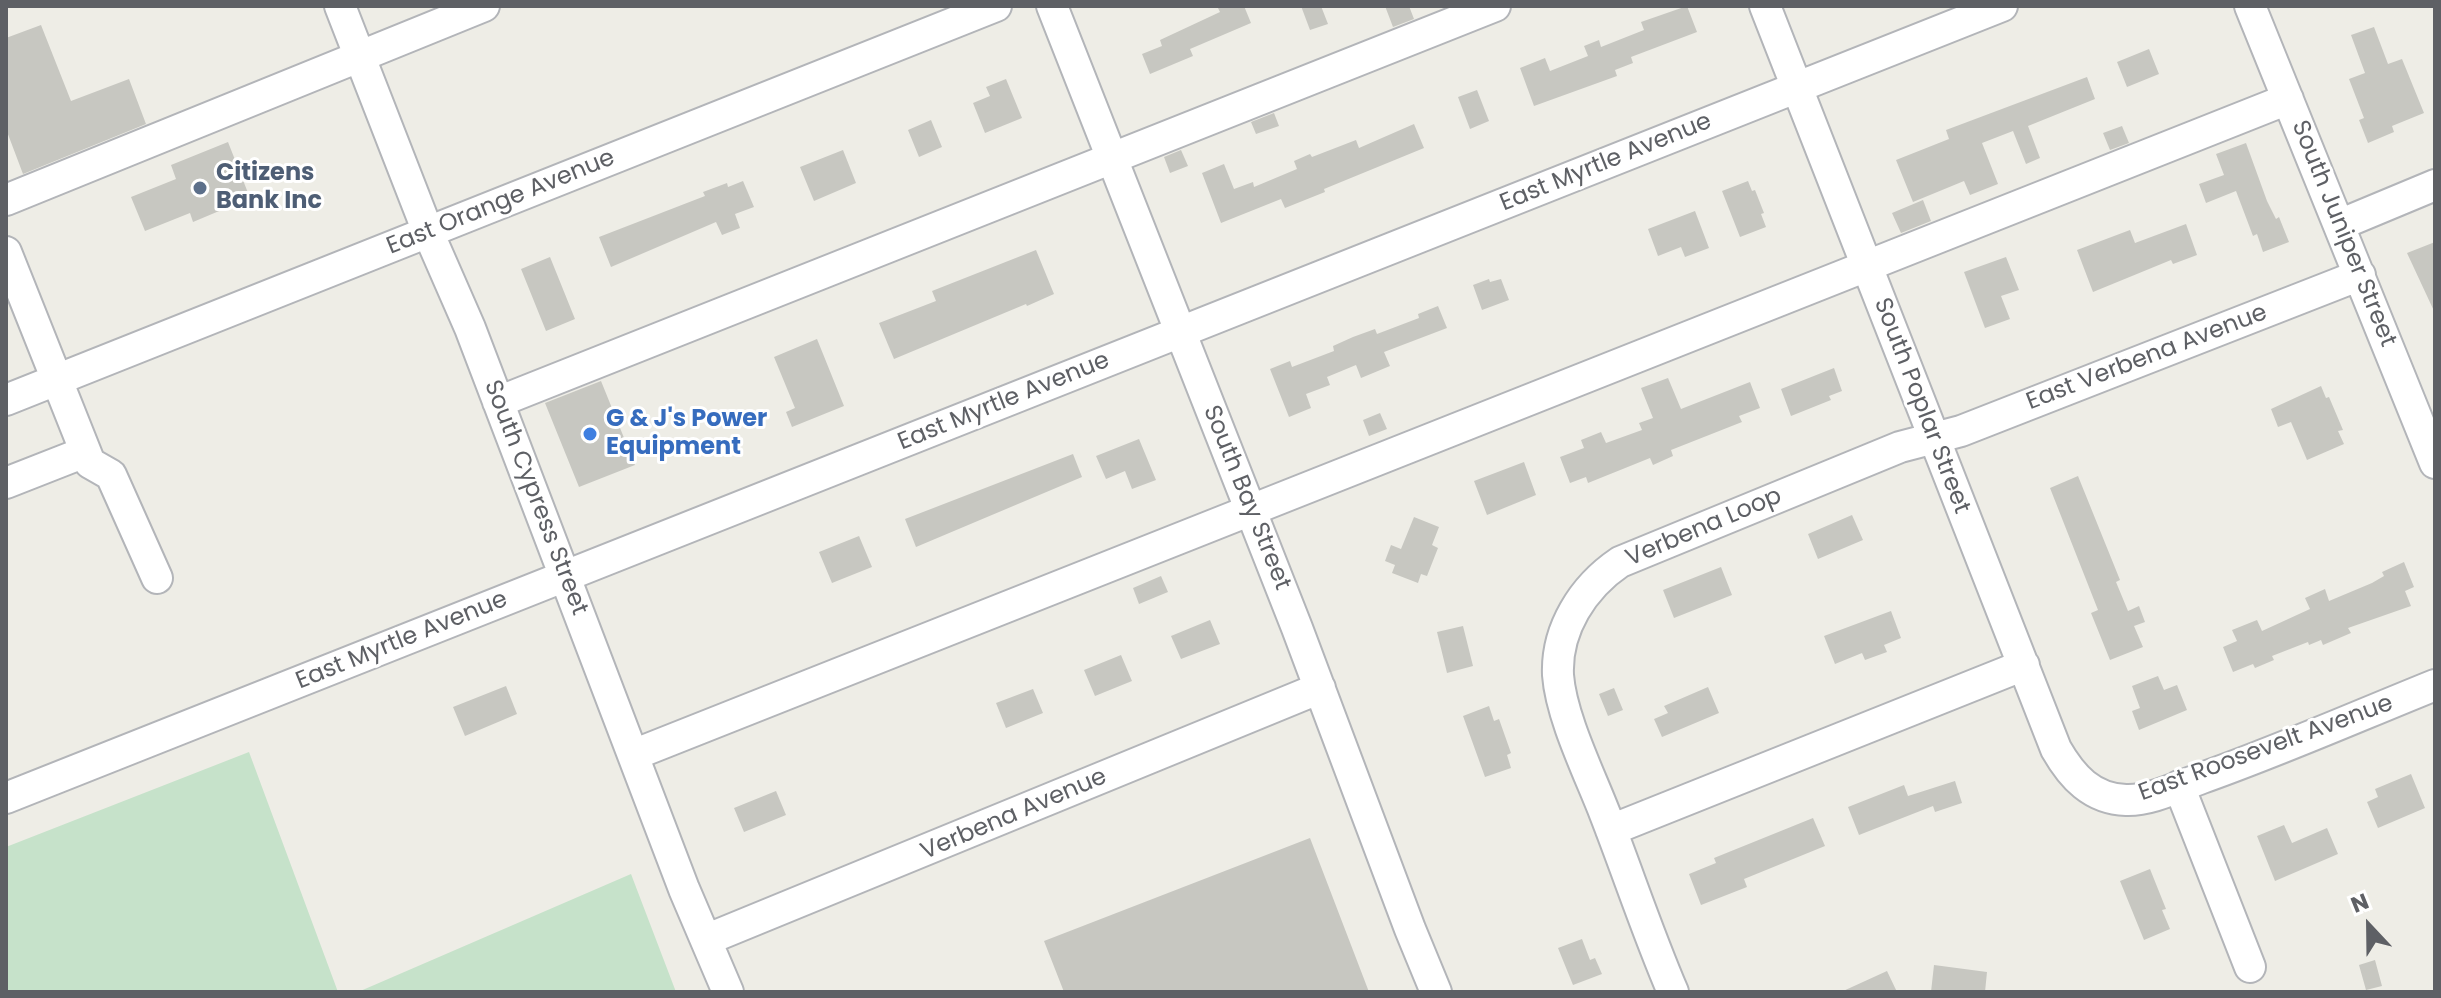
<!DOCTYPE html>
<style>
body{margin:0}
#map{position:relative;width:2441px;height:998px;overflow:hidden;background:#eeede6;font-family:Poppins,sans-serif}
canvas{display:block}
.frame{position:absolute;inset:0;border:8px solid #5e6065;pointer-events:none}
.north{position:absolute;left:2329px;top:886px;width:80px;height:80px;-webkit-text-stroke:6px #fff;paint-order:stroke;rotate:338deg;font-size:22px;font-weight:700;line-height:32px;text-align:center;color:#5e6065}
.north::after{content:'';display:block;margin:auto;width:28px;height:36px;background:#5e6065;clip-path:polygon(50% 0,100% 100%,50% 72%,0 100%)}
</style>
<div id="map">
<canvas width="2441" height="998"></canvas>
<div class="frame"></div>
<div class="north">N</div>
</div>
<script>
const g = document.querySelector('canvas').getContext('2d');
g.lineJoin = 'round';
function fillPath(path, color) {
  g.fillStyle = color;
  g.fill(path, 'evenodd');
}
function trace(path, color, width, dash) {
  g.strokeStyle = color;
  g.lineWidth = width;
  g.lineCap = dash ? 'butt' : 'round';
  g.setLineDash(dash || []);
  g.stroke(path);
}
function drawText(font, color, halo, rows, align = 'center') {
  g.font = font + ' Poppins,sans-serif';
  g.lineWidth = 6;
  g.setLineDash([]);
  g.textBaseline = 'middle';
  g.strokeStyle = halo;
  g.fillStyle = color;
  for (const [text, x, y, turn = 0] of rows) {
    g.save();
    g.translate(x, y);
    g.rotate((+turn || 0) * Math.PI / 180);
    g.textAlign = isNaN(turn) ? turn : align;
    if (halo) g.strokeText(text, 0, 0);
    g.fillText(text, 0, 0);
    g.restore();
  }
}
fillPath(new Path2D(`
 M249 752 338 992H6V847Z
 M631 874 676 992H358Z`), '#c6e2ca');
fillPath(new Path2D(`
 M1217 6H1244L1251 23 1190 49 1193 56 1150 74 1142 54 1162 46 1160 40 1220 12Z
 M1301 6H1321L1328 24 1310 30Z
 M1385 6H1409L1414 19 1393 27Z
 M1687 6 1697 32 1631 57 1633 63 1615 70 1617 76 1534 106 1520 68 1545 58 1550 71 1588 56 1584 46 1599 40 1601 47 1644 30 1641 22Z
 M41 25 71 101 129 79 146 124 23 174 6 129V38Z
 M2374 27 2388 64 2402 59 2424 113 2392 126 2394 132 2368 143 2359 120 2364 118 2349 79 2365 73 2351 35Z
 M2149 49 2159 74 2127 87 2117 62Z
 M2087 77 2095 99 2028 126 2040 158 2026 164 2013 131 1982 143 1998 184 1970 195 1964 181 1913 202 1896 160 1949 139 1946 130Z
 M1006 79 1022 118 985 133 973 103 990 96 986 87Z
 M1477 90 1489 121 1470 129 1458 97Z
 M1274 113 1279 126 1256 134 1251 122Z
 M931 120 942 147 919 157 908 130Z
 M1414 124 1424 148 1324 189 1325 192 1285 208 1281 199 1221 223 1202 173 1224 164 1234 189 1253 182 1254 187 1297 169 1294 161 1310 154 1312 157 1356 140 1359 148Z
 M2122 126 2129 143 2110 150 2103 133Z
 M228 142 250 198 193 222 190 213 145 231 131 197 176 179 171 165Z
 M2246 143 2267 201 2276 219 2279 217 2289 242 2263 252 2257 234 2253 236 2236 191 2206 203 2199 184 2224 175 2216 154Z
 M843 150 856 183 814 201 800 167Z
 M1181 150 1188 166 1170 173 1164 157Z
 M743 181 754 207 735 214 740 228 722 235 716 222 611 267 599 237 705 196 703 192 727 183 728 187Z
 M1748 181 1752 191 1755 190 1764 213 1761 214 1766 227 1740 237 1722 191Z
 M1923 200 1931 221 1901 233 1892 213Z
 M1695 211 1709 248 1685 257 1681 247 1658 256 1648 229Z
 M2186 224 2197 255 2173 264 2171 260 2093 292 2077 250 2130 230 2135 243Z
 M2435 242V311H2434L2407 253Z
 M1036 250 1054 294 1027 306 1026 304 894 359 879 323 936 301 932 291Z
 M550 257 575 319 546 331 521 269Z
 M2006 257 2019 290 2001 296 2010 319 1985 328 1964 272Z
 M1489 279 1490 282 1501 279 1509 300 1482 310 1473 285Z
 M1438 306 1447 328 1384 352 1390 366 1361 378 1356 365 1327 377 1330 385 1306 394 1311 408 1289 417 1270 369 1290 361 1292 367 1334 351 1333 346 1353 337 1375 329 1377 334 1419 318 1418 314Z
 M817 339 844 406 792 427 786 412 795 408 774 357Z
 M1834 368 1842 391 1829 396 1831 400 1791 416 1781 389Z
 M1668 378 1681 409 1750 382 1760 408 1739 416 1742 422 1671 450 1673 456 1653 465 1650 458 1588 483 1586 477 1570 483 1560 457 1584 448 1581 440 1601 432 1606 443 1642 430 1639 423 1653 418 1641 388Z
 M601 381 635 465 579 487 545 403Z
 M2321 386 2326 398 2329 397 2343 430 2338 431 2344 444 2307 460 2291 422 2278 427 2271 409Z
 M1380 413 1387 429 1369 436 1363 420Z
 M1139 439 1156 480 1132 489 1125 471 1106 479 1096 456Z
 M1073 454 1082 477 916 547 905 519Z
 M1524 462 1536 495 1487 515 1474 481Z
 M2078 476 2120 580 2116 582 2128 611 2139 606 2145 622 2134 626 2143 647 2110 660 2091 613 2098 610 2050 488Z
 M1852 515 1863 540 1818 559 1808 534Z
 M1414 517 1439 527 1432 545 1438 548 1427 576 1421 574 1418 583 1392 573 1395 565 1385 561 1391 545 1401 549Z
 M859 536 872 567 832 583 819 552Z
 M2404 562 2414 587 2405 591 2411 606 2348 628 2351 633 2323 645 2321 640 2309 645 2308 642 2272 656 2274 660 2255 668 2253 664 2233 672 2223 647 2237 641 2232 630 2257 620 2262 631 2310 609 2305 598 2325 589 2329 601 2372 583 2384 576 2382 572Z
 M1721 567 1732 595 1674 618 1663 590Z
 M1161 576 1168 592 1139 604 1133 588Z
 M1891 611 1901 638 1884 645 1887 652 1865 660 1862 653 1835 664 1824 636Z
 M1210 620 1220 644 1181 659 1171 636Z
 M1463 626 1473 666 1447 673 1437 632Z
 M1121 655 1132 681 1095 696 1084 670Z
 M2158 676 2164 690 2177 685 2187 710 2139 730 2132 711 2140 708 2132 686Z
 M506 686 517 714 465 736 453 707Z
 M1708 687 1719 713 1662 737 1654 719 1668 713 1664 706Z
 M1614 688 1623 710 1608 716 1599 694Z
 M1033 689 1043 713 1006 728 996 703Z
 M1489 706 1494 721 1499 719 1511 753 1507 755 1511 768 1485 777 1463 716Z
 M2411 774 2425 808 2378 828 2367 802 2378 797 2375 789Z
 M1955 781 1962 803 1935 812 1933 806 1859 835 1848 807 1904 785 1908 796Z
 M776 791 786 815 744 832 734 808Z
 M1813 818 1825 846 1744 879 1747 887 1701 905 1689 874 1716 863 1714 858Z
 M2284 825 2292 843 2327 828 2338 854 2275 881 2257 836Z
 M1310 838 1369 992H1064L1044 941Z
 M2150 869 2166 909 2162 910 2170 929 2144 940 2120 881Z
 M1582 939 1590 960 1595 958 1602 974 1573 985 1558 948Z
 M2375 960 2382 986 2366 990 2359 965Z
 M1934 965 1987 972 1985 992H1931Z
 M1887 971 1897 992H1841Z`), '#c7c7c1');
const minor = new Path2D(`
 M340 6 428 232 470 328 684 889 728 992
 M1052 6 1297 628 1410 929 1436 992
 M1765 6 2056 749C2072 777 2092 799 2126 800 2151 801 2179 786 2202 778 2281 750 2358 716 2435 685
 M2250 6 2435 463
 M6 200 484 6
 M2339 225 2435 185
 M6 252 90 463 111 475 157 578
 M6 400 996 6
 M498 402 1495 6
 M6 483 85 452
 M633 755 2288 99
 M2179 786 2250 967
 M6 798 2002 6
 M1611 830 2024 665
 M708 939 1320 688
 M1673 992C1648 934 1628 873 1605 814 1590 775 1561 717 1558 675 1556 629 1583 587 1620 562L1900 447 1961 431 2360 275`);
trace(minor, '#b3b5b9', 34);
trace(minor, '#fff', 30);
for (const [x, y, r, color] of [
 [200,188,8,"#5c6f8a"],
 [590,434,8,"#3f7fe0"]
]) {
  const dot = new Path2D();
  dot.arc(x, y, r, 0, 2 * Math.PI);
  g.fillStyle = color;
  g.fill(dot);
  trace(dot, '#fff', 3);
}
drawText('24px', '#5e6065', '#fff', [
 ["East Myrtle Avenue",1606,163,-22],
 ["East Orange Avenue",501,203,-22],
 ["South Juniper Street",2343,234,68],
 ["East Verbena Avenue",2147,358,-21],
 ["East Myrtle Avenue",1004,402,-22],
 ["South Poplar Street",1921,406,69],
 ["South Cypress Street",535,498,69],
 ["South Bay Street",1246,498,68],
 ["Verbena Loop",1704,528,-23],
 ["East Myrtle Avenue",402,641,-22],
 ["East Roosevelt Avenue",2266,749,-20],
 ["Verbena Avenue",1014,815,-23]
]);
drawText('bold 24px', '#4e5e75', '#fff', [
 ["Citizens",216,174],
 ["Bank Inc",216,202]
], 'left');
drawText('bold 24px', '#366cbe', '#fff', [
 ["G & J's Power",606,420],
 ["Equipment",606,448]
], 'left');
</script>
